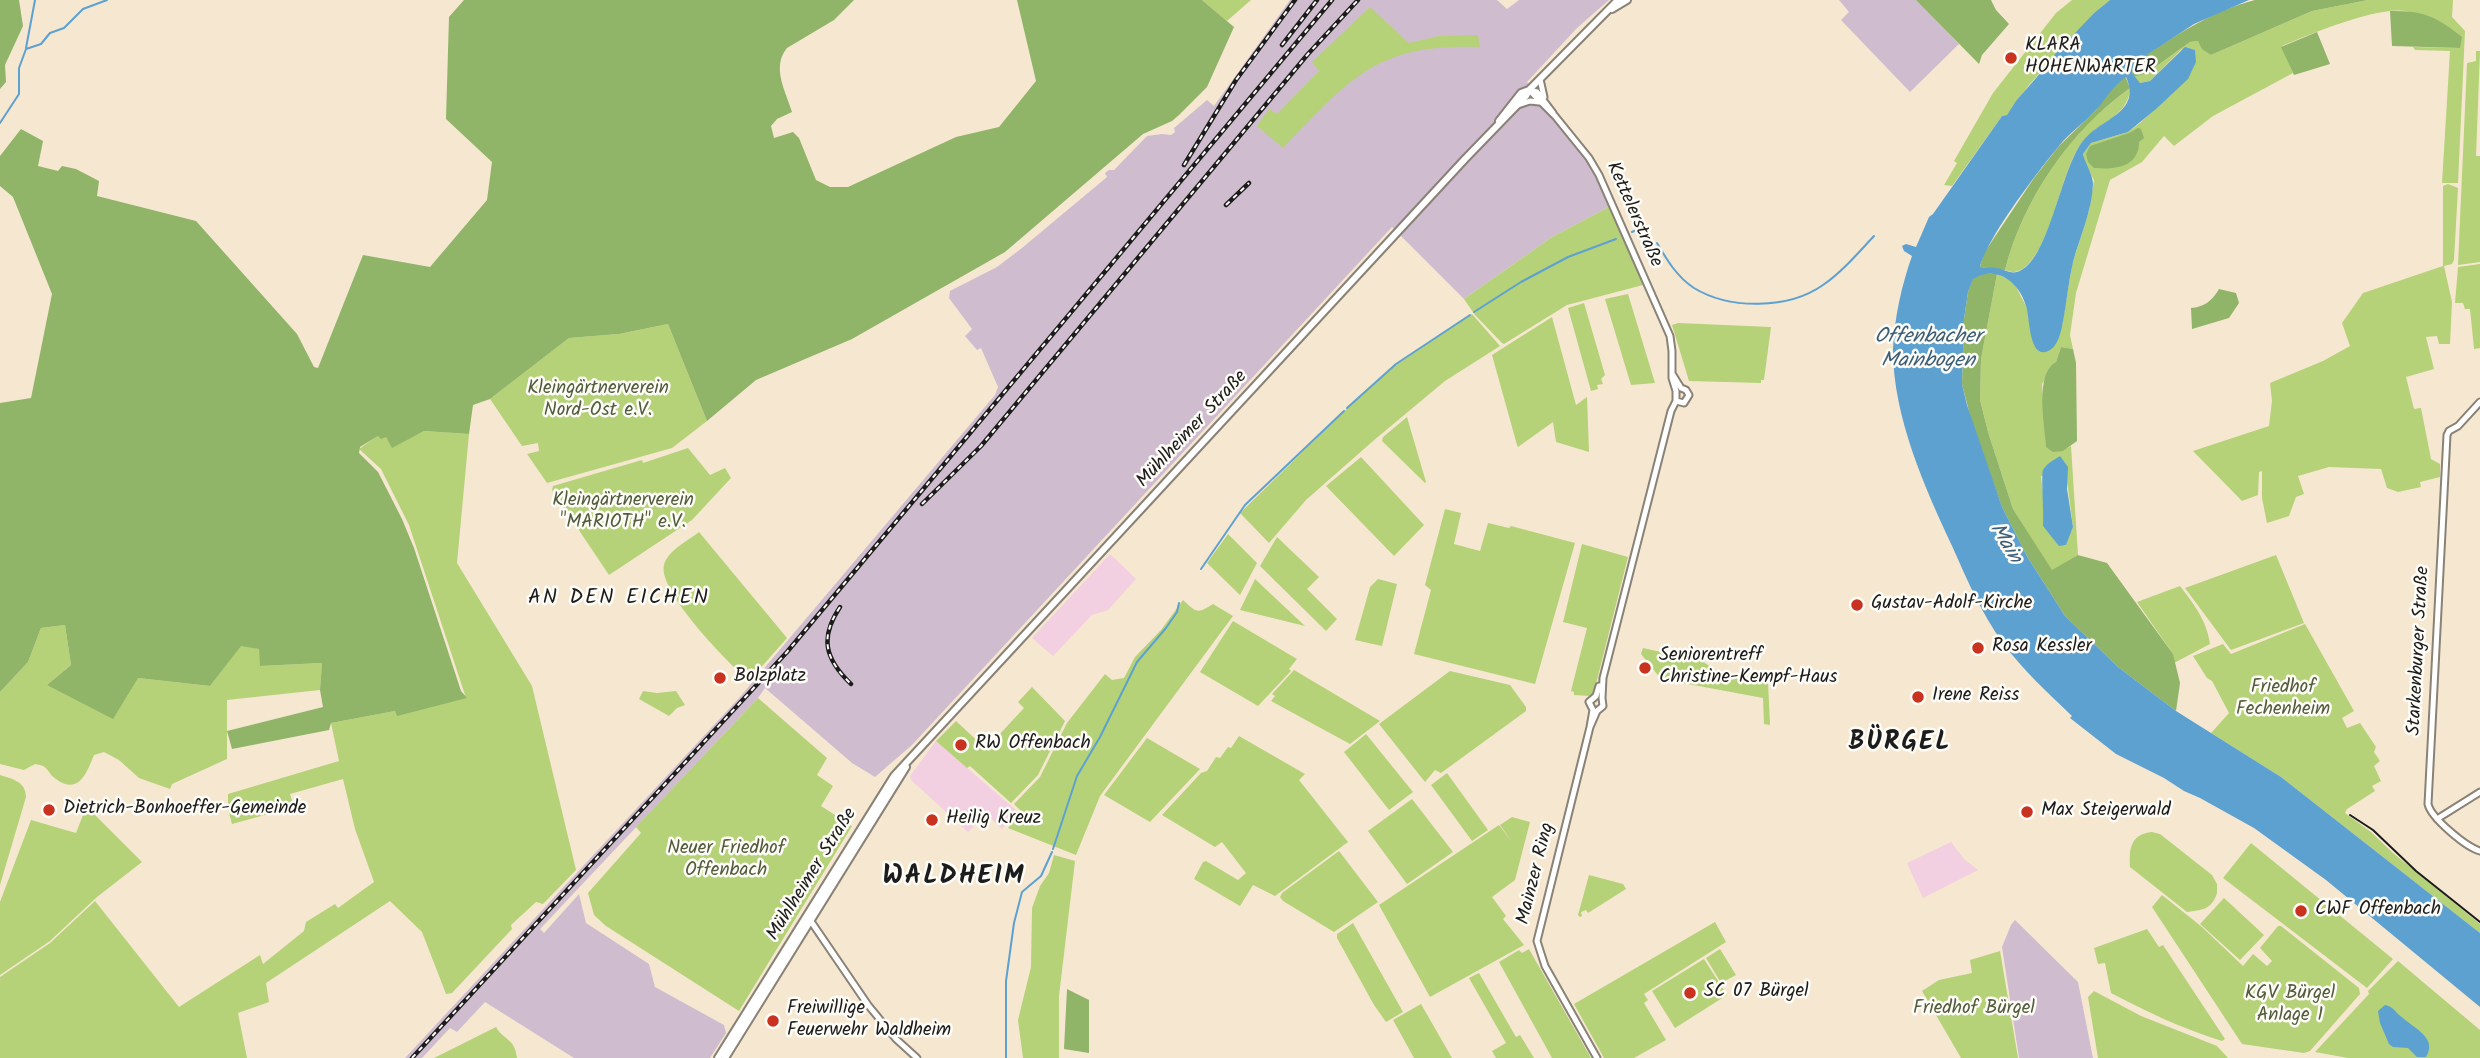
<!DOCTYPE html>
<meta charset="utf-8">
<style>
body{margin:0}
canvas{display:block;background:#f6e7d1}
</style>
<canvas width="2480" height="1058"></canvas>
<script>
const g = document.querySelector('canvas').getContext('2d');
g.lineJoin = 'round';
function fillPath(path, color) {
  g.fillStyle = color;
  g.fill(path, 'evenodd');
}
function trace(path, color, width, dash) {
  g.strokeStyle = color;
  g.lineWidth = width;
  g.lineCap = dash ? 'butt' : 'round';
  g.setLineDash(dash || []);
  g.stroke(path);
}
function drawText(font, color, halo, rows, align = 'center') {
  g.font = font + ' Kalam,sans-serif';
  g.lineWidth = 5;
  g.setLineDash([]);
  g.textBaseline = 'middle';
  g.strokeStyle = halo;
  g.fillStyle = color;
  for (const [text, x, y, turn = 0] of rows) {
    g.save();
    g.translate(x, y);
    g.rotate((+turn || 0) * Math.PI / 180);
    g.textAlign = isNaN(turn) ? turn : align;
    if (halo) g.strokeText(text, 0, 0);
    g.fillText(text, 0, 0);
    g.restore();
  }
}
fillPath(new Path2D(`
 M1110 554 1136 579 1108 610 1092 615 1053 656 1032 638Z
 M936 741 1017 811 1002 829 986 814 968 832 911 780 910 776Z
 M1951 842 1964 859 1978 870 1923 898 1907 863Z`), '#f2cfe1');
fillPath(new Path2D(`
 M1290 0H1497L1507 9 1519 0H1609L1577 28 1527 82 1589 163 1609 207 1552 237 1464 299 1392 227 912 745 875 777 852 763 765 688 758 698 540 929 544 933 579 894 586 923 649 964 655 987 724 1025 726 1033 710 1058H574L485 1002 457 1032 450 1028 422 1058H405L739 698 995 395 998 387 981 348 977 350 965 336 972 329 949 298 950 291 997 267 1022 248 1107 177 1105 173 1109 170H1114L1147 136 1162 134 1171 135 1175 132 1174 128 1207 100 1214 106Z
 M1839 0H1917L1959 44 1910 92 1841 20 1849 12Z
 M2015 920 2078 982 2093 1058H2019L2002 947 2011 925Z`), '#cfbdcf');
fillPath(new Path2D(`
 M1202 0H1251L1227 21Z
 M2072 0H2110L2094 13 2029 85 2007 115 2002 116 1952 186 1944 185 1957 163 1954 161 1993 93 2056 13Z
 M2368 0H2453L2452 17 2465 31 2458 183H2442L2450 51 2415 50 2413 47 2460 48C2444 37 2428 21 2411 13 2389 1 2305 36 2282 46L2293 73 2213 116 2174 146 2164 136 2142 162 2110 180 2076 293 2070 335 2073 349 2061 347 2056 362 2042 384 2046 447 2062 451 2071 446 2078 555 2052 571 2013 509 1988 432 1980 400 1981 359 1997 274 2013 281 2027 308 2062 326 2072 265 2089 211 2094 180 2086 166 2083 154 2091 143 2128 132 2140 123 2169 96 2182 49 2150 81 2140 83 2134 77 2147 73 2190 42 2198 41 2211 55 2312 11ZM2041 476 2067 481 2073 527 2065 546 2043 526 2045 509Z
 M1370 7 1409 43 1439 36 1478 35 1480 47C1376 43 1350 79 1283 148L1257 126 1269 109 1277 114 1319 71 1312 62Z
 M2476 51H2480L2476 156H2480V262L2458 265 2467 63 2476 61Z
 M2130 88C2129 114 2103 121 2086 138 2076 148 2071 162 2066 176 2057 197 2039 286 2005 270 2023 199 2071 130 2130 88Z
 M2448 184 2458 188 2454 260 2452 264 2444 266 2452 302 2450 344H2439L2437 336 2426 337 2434 369 2406 377 2414 409 2421 408 2431 459 2440 464V477L2420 482 2421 487 2398 492 2387 488 2381 469 2329 467 2298 476 2304 494 2296 497 2289 516 2267 523 2262 498V471L2259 472 2258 495 2242 501 2193 451 2269 426 2272 401 2270 383 2323 361 2350 346 2342 323 2363 293 2443 266V186Z
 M1609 207 1643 285 1567 305 1504 344 1502 343 1475 315 1464 299 1552 237Z
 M2480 264V348L2474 349 2470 309H2465L2463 303H2455L2458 267Z
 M1628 294 1655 383 1631 385 1605 299Z
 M1584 303 1605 375 1601 379 1603 384 1597 385 1598 389 1591 391 1568 308Z
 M1472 314 1500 346 1445 381 1373 441 1306 500 1269 543 1240 513 1361 395 1396 365Z
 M1552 317 1576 405 1587 397 1589 452 1556 442 1553 422 1518 447 1517 445 1492 355Z
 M1678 323 1771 327 1764 380H1761V383L1689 381 1672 325Z
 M668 324 707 421 672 448 547 483 527 454 539 451 538 443 522 446 490 399 569 338 619 334Z
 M1407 417 1426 482 1425 483 1382 441 1383 437Z
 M424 431 469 434 457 563 532 686 576 870 543 904 536 902 511 925 512 929 452 993 446 994 422 932 390 901 266 983 269 1002 238 1013 247 1058H0V977L50 943 95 901 179 1007 260 955 263 964 304 931 306 922 335 904 338 908 374 882 355 829 343 779 290 794 294 807 232 824 228 809V794L339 761 331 723 395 711 397 715 466 698 409 525 381 469 359 449 379 435 386 437 392 447Z
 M688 448 710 475 725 468 731 478 692 520 609 575 552 490 553 486 642 460 643 463Z
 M1361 457 1424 525 1394 556 1326 486Z
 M1445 509 1461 513 1454 544 1480 551 1488 523 1509 528 1511 526 1575 543 1535 684 1414 654 1431 590 1425 585Z
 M699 532 787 638 749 681C730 665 657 591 664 565 667 551 689 540 699 532Z
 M1228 534 1257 563 1240 595 1207 563Z
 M1277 537 1319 577 1307 589 1337 619 1326 631 1260 566Z
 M1582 544 1628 557 1594 692 1590 696 1574 695V692L1571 691 1587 628 1563 622Z
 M2276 555 2304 623 2231 650 2185 588Z
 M1255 579 1305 626 1240 610Z
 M1378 579 1397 584 1382 646 1355 640 1370 587Z
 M2180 586C2194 604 2207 621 2210 644L2174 663 2173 654 2137 602Z
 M1183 600C1197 613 1197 614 1213 604L1233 616 1100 796 1076 855 1008 828 1021 811 1014 804 1040 777 1067 723 1105 674 1112 680 1124 678 1135 657 1161 630Z
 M1233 621 1297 659 1289 669 1291 671 1258 706 1200 672Z
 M2305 624 2354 711 2342 718 2347 728 2360 723 2376 747 2374 752 2380 761 2374 766 2381 781 2372 786 2375 791 2347 809 2345 813 2371 832 2393 853 2480 924V933L2281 777 2211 733 2229 713 2212 681 2207 678 2193 656 2223 644 2231 654Z
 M65 625 71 665 47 685 138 678 210 686 241 645 259 649 261 666 322 663 320 690 227 700V759L172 784 170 789 139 778 119 760 104 752 94 755C87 772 79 796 56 779 46 772 50 766 35 764L24 770 0 764V692L28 662 41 628Z
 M1643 648 1702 661 1717 671 1752 680 1768 681 1770 725 1764 724 1763 698 1661 679 1641 654Z
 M1294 670 1380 721 1350 744 1271 701 1275 696 1272 694Z
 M1450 671 1510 685 1526 707V711L1441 773 1435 770 1425 782 1379 724Z
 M1032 687 1065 721 1038 775 1011 803 970 766 967 768 936 741 956 721 986 749 1024 708 1018 702Z
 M643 691 657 693 676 691 685 705 677 708 669 716 639 699Z
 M758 698 827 758 817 775 833 786 821 806 852 826 739 1011 606 926 594 915 588 893 641 833 636 827Z
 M1366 734 1413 792 1389 810 1344 752Z
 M1239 736 1305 774 1299 780 1348 842 1275 896 1253 885 1240 906 1194 879 1203 862 1206 861 1238 880 1246 873 1222 842 1215 847 1162 815 1201 773 1207 771 1216 757 1220 758 1228 747 1231 748Z
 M1147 738 1200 769 1150 822 1104 795Z
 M1447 773 1488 830 1472 841 1431 785Z
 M0 775C13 779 26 782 26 797L0 885Z
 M76 796 142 862 97 897 50 941 0 975V902L31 820 76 833 85 810Z
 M1412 799 1453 852 1407 884 1368 831Z
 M1512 817 1530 822 1515 880 1492 897 1506 916 1503 919 1524 945 1430 997 1379 905 1499 825 1512 842 1500 825Z
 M2152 832 2160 834 2212 875 2217 884V893C2212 910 2201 910 2187 912L2130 867C2129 850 2130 834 2152 832Z
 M2251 843 2393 959 2367 988 2223 878Z
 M1339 851 1378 902 1334 932 1283 901 1280 897 1282 893Z
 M1054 855 1075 861 1059 996V1058H1023L1018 1020 1031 967 1032 908 1040 886 1049 873Z
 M1589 875 1623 884 1626 889 1588 913 1586 910 1581 912 1582 916 1580 917 1578 915Z
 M2162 895 2202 927 2243 966 2253 954 2267 966 2272 961 2260 948 2278 926H2281L2359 988 2360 994 2310 1051 2304 1053 2242 1044 2152 907Z
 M2224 898 2264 935 2240 960 2200 924Z
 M1715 922 1726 942 1644 994 1648 1000 1644 1003 1666 1040 1634 1058H1604L1574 1004Z
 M1353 923 1403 1012 1386 1022 1374 1005 1337 938V934Z
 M2147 929 2159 947 2163 945 2225 1039 2222 1041C2183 1029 2147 1012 2111 993L2105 963 2098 964 2094 948Z
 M1529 949 1591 1058H1552L1499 962 1519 950 1522 953Z
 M1720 949 1736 975 1721 983 1706 958Z
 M2000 951 2018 1058H1961L1922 991 1939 980 1972 973 1970 960Z
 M1704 959 1727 995 1675 1028 1652 991Z
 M2398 961 2480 1030V1058H2348L2315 1052 2369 994 2368 991Z
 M1479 973 1516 1037 1520 1035 1534 1058H1496L1492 1051 1506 1043 1469 978Z
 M2094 991 2141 1016 2217 1046 2228 1058H2098L2088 997Z
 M1421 1004 1452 1058H1414L1393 1020Z
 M496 1027C503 1040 515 1038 517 1058H434Z`), '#b5d278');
fillPath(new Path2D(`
 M0 0H19L23 26 5 65 6 82 0 89Z
 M464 0H854L834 20 787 48C771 67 786 92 792 112L777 119 771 126 774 138 793 132 799 138 816 180 830 187H848L956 137 999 127 1036 81 1017 0H1202L1234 27 1207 87 1179 115 1172 121 1143 134 1005 252 852 339 756 380 707 421 668 324 619 334 569 338 490 399 473 405 469 434 424 431 392 448 386 437 381 439 378 436 360 447 359 453 378 472 402 519 414 548 461 691 467 698 397 716 395 711 331 723 329 730 232 749 227 731 323 707 320 690 322 663 260 666 259 649 241 646 210 686 138 678 113 719 47 685 71 665 65 625 41 628 28 662 0 692V403L31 398 52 294 13 197 0 186V156L21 129 43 141 38 166 58 171 62 166 76 169 99 181 97 196 196 221 297 334 314 367 318 368 363 255 430 267 487 200 492 162 446 119 449 17Z
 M1916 0H1991L1996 10 2009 24 1982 55 1979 64Z
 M2255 0H2368L2312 11 2211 55 2202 49 2198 41 2190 42 2147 73 2134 77 2132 73 2134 65 2139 60C2176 35 2212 11 2255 0Z
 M2390 11C2425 11 2435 16 2462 37L2460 48 2392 46Z
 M2317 32 2330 64 2294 75 2281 47Z
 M2125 76 2130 88C2071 130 2023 199 2005 270L1980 267 1984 253 2034 178 2059 146 2096 110 2106 94Z
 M2138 128 2141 129 2144 138 2139 142C2139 167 2115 170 2094 168L2088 162 2086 154 2090 146 2129 133Z
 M1983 274H1997L1981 359 1980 400 1988 432 2013 509 2052 570 2078 555 2107 563 2173 654 2180 683 2176 711 2118 667 2065 616 2028 558 2002 507 1973 427 1962 384 1964 319 1968 292 1973 278Z
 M2219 289 2236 293 2239 303 2229 318 2192 329 2191 308C2204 307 2212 301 2219 289Z
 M2061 347 2073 349 2076 363 2077 441 2063 451 2053 452 2046 447C2045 426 2034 374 2056 362Z
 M1067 989 1089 1000V1053L1064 1049Z`), '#90b468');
fillPath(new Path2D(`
 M2110 0H2249L2194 24 2139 60 2134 65 2132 73 2140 83 2150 81 2185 47 2195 50 2196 62 2188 79 2156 109 2128 132 2091 143 2083 154C2085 163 2093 175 2093 184 2092 211 2080 236 2073 262 2069 279 2067 298 2064 316 2062 326 2060 344 2050 350 2028 363 2030 315 2026 306 2022 293 2015 283 2004 277 1993 272 1983 273 1973 279L1968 292 1964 319 1962 384 1967 405 2002 507 2028 558 2065 616 2118 667 2176 711 2281 777 2480 933V1007L2326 880 2254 828 2200 798 2184 791 2164 778 2116 754 2070 718 2072 716C2047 692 2023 670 2003 643 1982 614 1967 580 1953 548 1925 488 1893 417 1893 350 1894 319 1902 284 1912 256L1904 251 1902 246 1906 244 1916 247 1929 217 1933 214 2002 116 2007 115 2016 101 2043 70 2042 68 2094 13ZM2126 77C2142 113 2101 118 2083 141 2060 169 2049 263 2017 272 2010 274 2004 269 1996 268 1991 267 1986 268 1980 267 1987 238 2038 171 2059 146 2069 133 2083 124 2094 112 2105 101 2112 86 2126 77Z
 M2060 456 2068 467 2067 489 2073 527 2066 545 2059 546 2043 526C2044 515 2041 474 2043 470 2047 463 2054 460 2060 456Z
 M2385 1005C2395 1007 2395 1013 2403 1018 2414 1028 2438 1038 2426 1057H2417L2408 1048 2393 1047 2389 1044 2380 1023 2378 1011Z`), '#5da1d1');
trace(new Path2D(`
 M26 48 35 0
 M0 123 19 94V68L26 49 41 44 50 33 64 28 83 9 107 0
 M1632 232 1639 229 1641 233
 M1657 243C1667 260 1677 277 1694 288 1730 310 1789 309 1823 285 1842 272 1858 253 1874 236
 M1474 312 1521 282 1568 257 1616 239
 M1347 408 1396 364 1470 315
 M1201 569 1245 505 1344 411
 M1053 849 1077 776 1100 737 1137 662 1166 628 1177 612 1179 603
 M1006 1058V981L1014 923 1022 892 1041 876 1052 852`), '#5da1d1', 2);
const minor = new Path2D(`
 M1540 79 1544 97
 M1529 90 1555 116 1589 158 1599 175 1670 336 1672 351V378L1676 391V401L1671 411 1603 678 1602 698 1603 706 1597 711 1590 727
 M1529 90 1537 92 1553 113
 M1518 105 1530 101 1539 102
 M1673 375 1681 388 1686 390 1689 395 1684 403 1676 401
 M2480 402 2458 426 2449 431 2447 435 2428 804C2431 818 2466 847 2480 851
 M2437 819 2480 792
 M808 917 868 1005 896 1039 917 1058
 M1597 1058 1545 966 1537 941 1590 727 1593 710 1589 702 1596 696 1599 686`);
const major = new Path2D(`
 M1612 9 1627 0
 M1499 121 1521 93 1529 90
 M718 1058 894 776 1465 159 1526 96 1529 90 1618 0
 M725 1058 906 767`);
trace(minor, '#898276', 9);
trace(major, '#898276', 10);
trace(minor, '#fff', 5);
trace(major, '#fff', 6);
trace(new Path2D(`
 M2350 815 2373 830 2416 871 2480 922`), '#1c1c1c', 2);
const rail = new Path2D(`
 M1282 45 1317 0
 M1184 165 1236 80 1295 0
 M1226 205 1249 183
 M922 504 981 446 1308 54 1358 0
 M840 607C820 637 824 658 851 684
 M412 1058 787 652 1332 0`);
trace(rail, '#1c1c1c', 4.5);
trace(rail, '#fdfcf7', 2, [5]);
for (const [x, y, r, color] of [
 [2011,58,7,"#c8321e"],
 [1857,605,7,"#c8321e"],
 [1978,648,7,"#c8321e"],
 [1645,668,7,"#c8321e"],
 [720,678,7,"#c8321e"],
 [1918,697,7,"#c8321e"],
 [961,745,7,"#c8321e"],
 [49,810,7,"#c8321e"],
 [2027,812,7,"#c8321e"],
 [932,820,7,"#c8321e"],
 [2301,911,7,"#c8321e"],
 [1690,993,7,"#c8321e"],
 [773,1021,7,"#c8321e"]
]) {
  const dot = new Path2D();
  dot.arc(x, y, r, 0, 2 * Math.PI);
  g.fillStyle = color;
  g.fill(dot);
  trace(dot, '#fdfcf7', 2.5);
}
drawText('19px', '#1c1c1c', '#fdfcf7', [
 ["KLARA",2025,47],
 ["HOHENWARTER",2025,69],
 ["Gustav-Adolf-Kirche",1871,605],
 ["Rosa Kessler",1992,648],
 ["Seniorentreff",1659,657],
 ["Christine-Kempf-Haus",1659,679],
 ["Bolzplatz",734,678],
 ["Irene Reiss",1932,697],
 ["RW Offenbach",975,745],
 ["Dietrich-Bonhoeffer-Gemeinde",63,810],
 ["Max Steigerwald",2041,812],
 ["Heilig Kreuz",946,820],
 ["CWF Offenbach",2315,911],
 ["SC 07 Bürgel",1704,993],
 ["Freiwillige",787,1010],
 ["Feuerwehr Waldheim",787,1032]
], 'left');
drawText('19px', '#1c1c1c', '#fdfcf7', [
 ["Kettelerstraße",1633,215,66],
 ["Mühlheimer Straße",1193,430,-47],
 ["Starkenburger Straße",2420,651,-87],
 ["Mainzer Ring",1537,874,-76],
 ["Mühlheimer Straße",813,875,-58]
]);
drawText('19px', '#525c3c', '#fdfcf7', [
 ["Kleingärtnerverein",598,390],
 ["Nord-Ost e.V.",598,412],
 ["Kleingärtnerverein",623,502],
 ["\"MARIOTH\" e.V.",623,524],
 ["Friedhof",2283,689],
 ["Fechenheim",2283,711],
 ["Neuer Friedhof",726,850],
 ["Offenbach",726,872],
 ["KGV Bürgel",2290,995],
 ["Anlage 1",2290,1017],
 ["Friedhof Bürgel",1974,1010]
]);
drawText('italic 21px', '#3c5e76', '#fdfcf7', [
 ["Offenbacher",1928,338],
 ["Mainbogen",1928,362],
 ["Main",2004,544,59]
]);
g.letterSpacing = '2px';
drawText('21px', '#1c1c1c', '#fdfcf7', [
 ["AN DEN EICHEN",619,599]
]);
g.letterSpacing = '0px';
g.letterSpacing = '2px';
drawText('bold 26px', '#1c1c1c', '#fdfcf7', [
 ["BÜRGEL",1900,745],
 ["WALDHEIM",954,879]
]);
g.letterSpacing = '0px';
</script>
